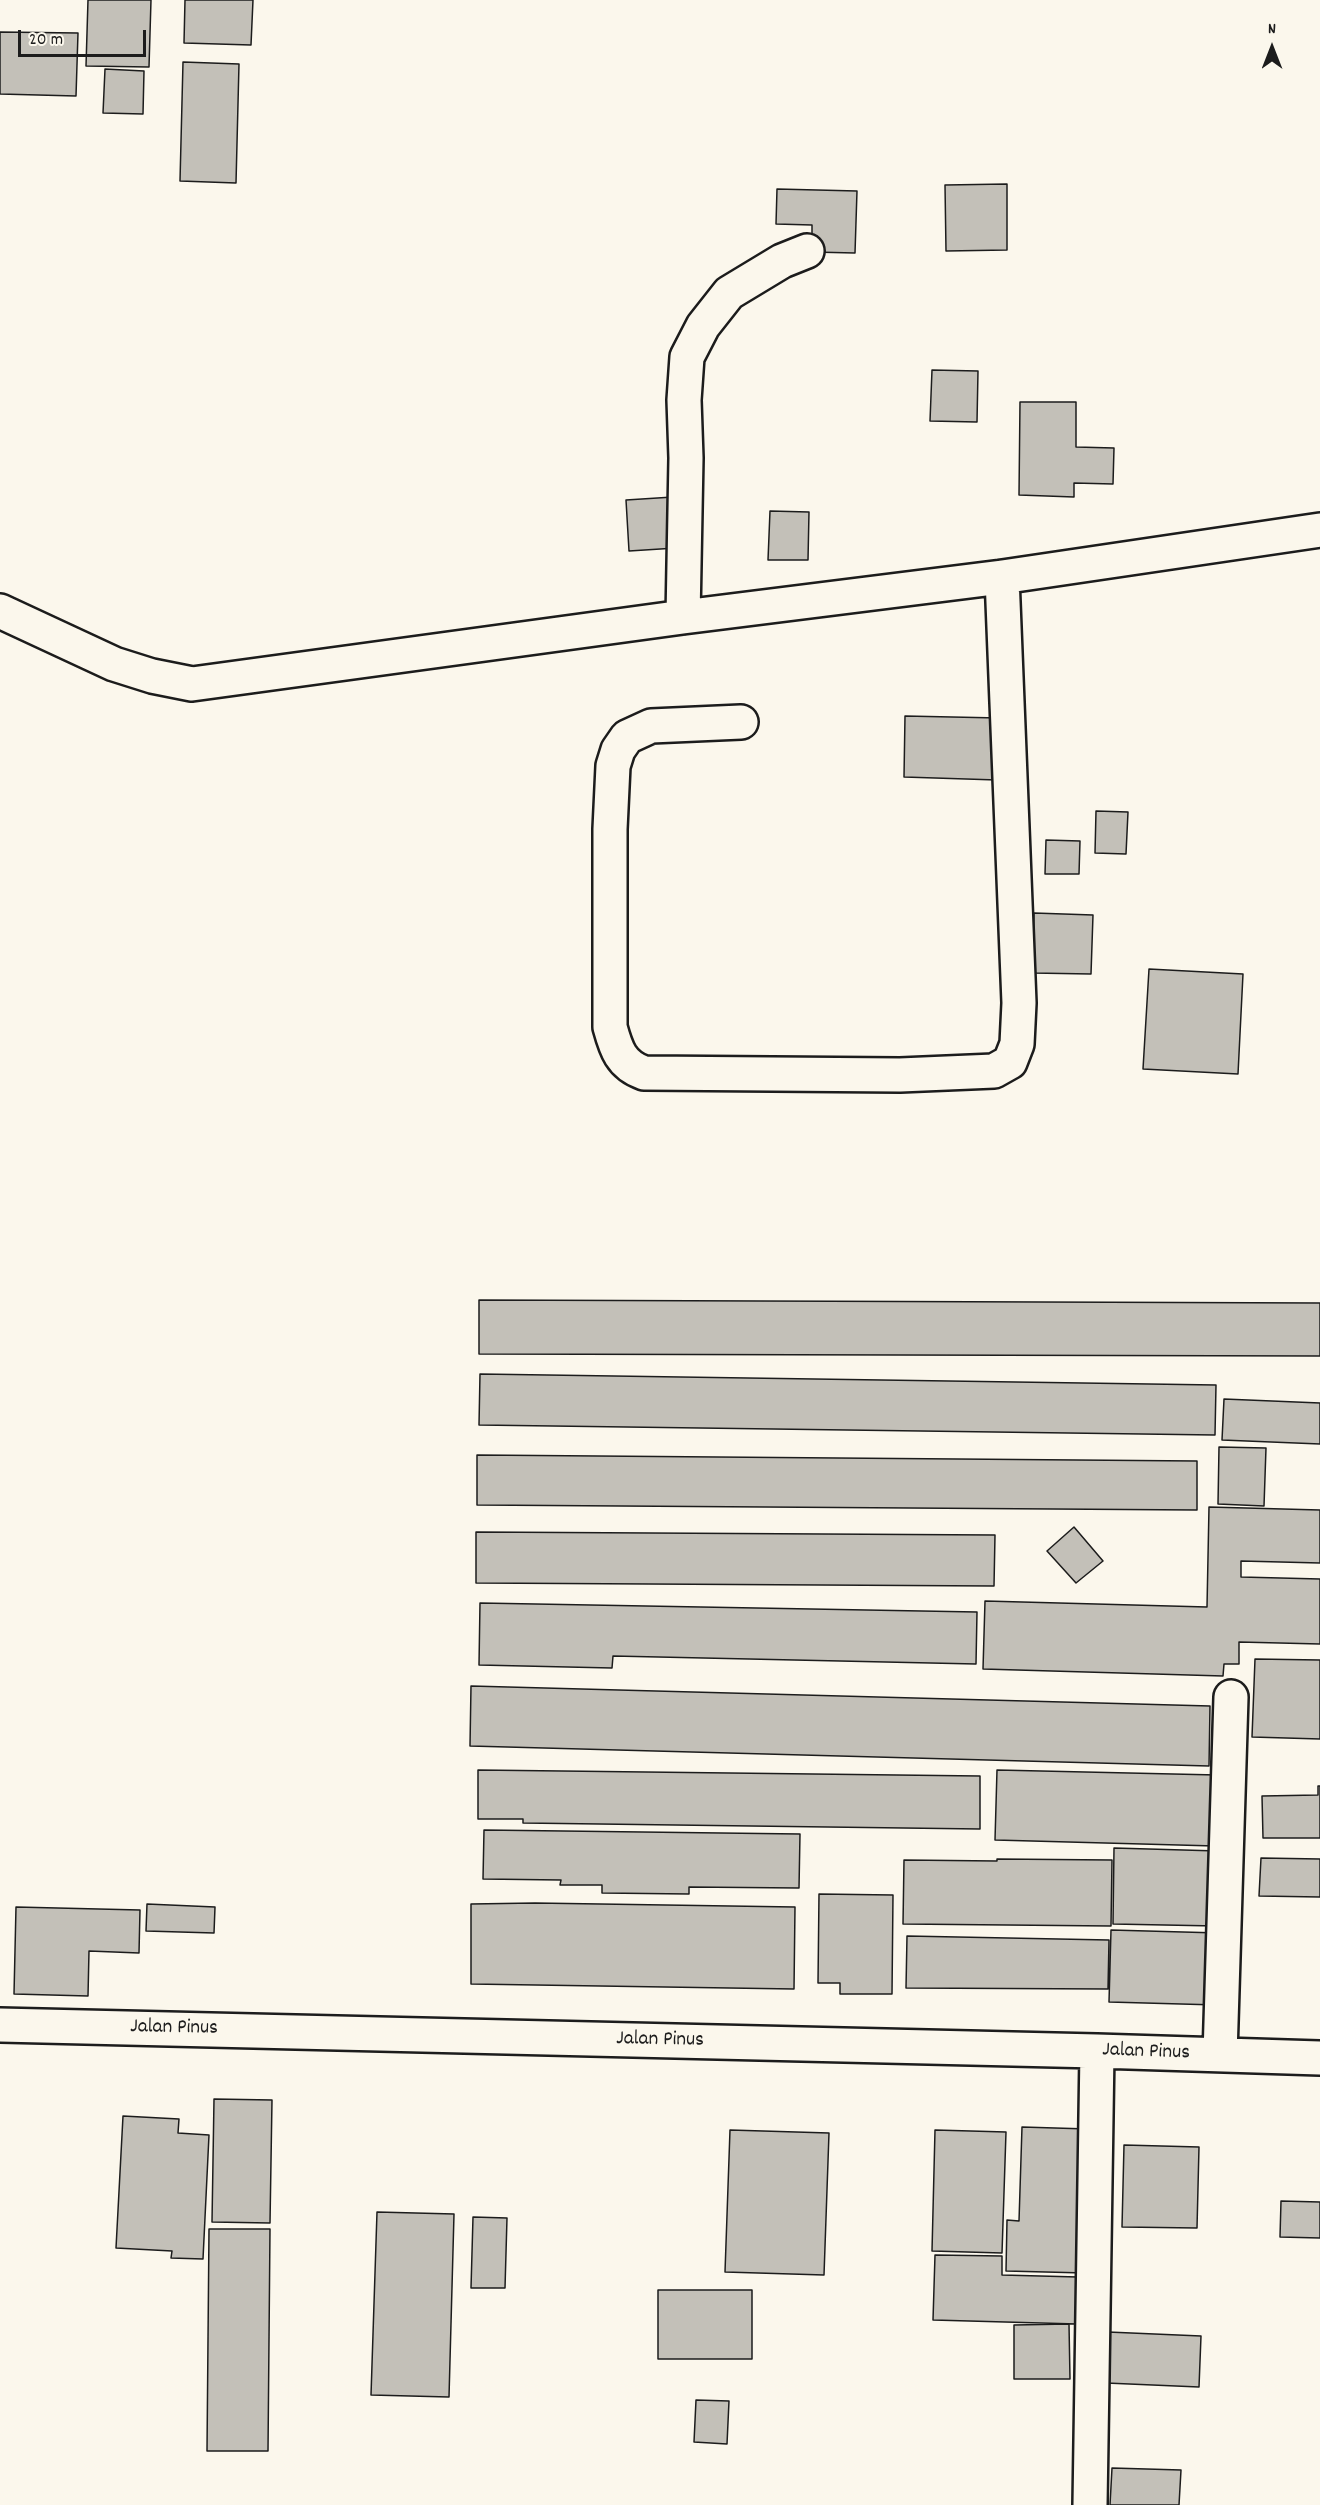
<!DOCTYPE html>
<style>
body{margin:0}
#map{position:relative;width:1320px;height:2505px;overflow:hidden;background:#fbf7ec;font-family:Dekko,sans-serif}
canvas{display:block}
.north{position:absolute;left:1242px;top:18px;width:60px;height:60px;-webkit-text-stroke:4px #fbf7ec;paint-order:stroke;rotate:0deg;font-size:16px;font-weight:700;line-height:24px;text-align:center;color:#1c1c1c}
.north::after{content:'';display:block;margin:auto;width:21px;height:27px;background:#1c1c1c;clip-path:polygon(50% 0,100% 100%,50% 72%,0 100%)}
.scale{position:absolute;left:18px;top:30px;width:128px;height:27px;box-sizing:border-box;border:3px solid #1c1c1c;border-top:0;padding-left:8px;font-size:18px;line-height:21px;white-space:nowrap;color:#1c1c1c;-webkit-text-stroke:4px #fbf7ec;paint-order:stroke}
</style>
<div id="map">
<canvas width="1320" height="2505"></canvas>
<div class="north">N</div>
<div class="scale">20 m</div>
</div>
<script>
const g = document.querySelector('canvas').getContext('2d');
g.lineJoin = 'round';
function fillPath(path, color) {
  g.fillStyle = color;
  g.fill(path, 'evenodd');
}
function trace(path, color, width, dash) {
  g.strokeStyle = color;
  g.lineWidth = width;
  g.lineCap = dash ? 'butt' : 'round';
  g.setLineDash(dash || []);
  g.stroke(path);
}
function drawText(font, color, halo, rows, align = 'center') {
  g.font = font + ' Dekko,sans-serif';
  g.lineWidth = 4.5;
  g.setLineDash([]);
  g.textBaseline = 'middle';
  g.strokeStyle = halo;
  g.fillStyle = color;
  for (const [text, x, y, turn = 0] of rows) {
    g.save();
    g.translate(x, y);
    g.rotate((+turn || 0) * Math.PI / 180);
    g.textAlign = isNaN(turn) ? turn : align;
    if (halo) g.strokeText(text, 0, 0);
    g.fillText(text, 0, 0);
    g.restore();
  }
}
const building = new Path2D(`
 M88 0H151L149 67 86 66Z
 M185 0H253L251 45 184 43Z
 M0 32 78 33 76 96 0 94Z
 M183 62 239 64 236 183 180 181Z
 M105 69 144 71 143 114 103 113Z
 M1007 184V250L946 251 945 185Z
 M777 189 857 191 855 253 812 252V225L776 224Z
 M932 370 978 371 977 422 930 421Z
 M1020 402H1076V447L1114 448 1113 484 1074 483V497L1019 495Z
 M673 497 676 548 629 551 626 500Z
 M770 511 809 512 808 560H768Z
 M905 716 999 718 997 780 904 777Z
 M1096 811 1128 812 1126 854 1095 853Z
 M1046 840 1080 841 1079 874H1045Z
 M1034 913 1093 915 1091 974 1032 973Z
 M1149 969 1243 974 1238 1074 1143 1069Z
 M479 1300 1320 1303V1356L479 1354Z
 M480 1374 1216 1385 1215 1435 479 1425Z
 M1224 1399 1320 1403V1444L1222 1440Z
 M1219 1447 1266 1448 1264 1506 1218 1504Z
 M477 1455 1197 1461V1510L477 1505Z
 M1209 1507 1320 1510V1563L1241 1561V1577L1320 1579V1644L1239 1642V1664H1224L1223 1676 983 1669 985 1601 1207 1607Z
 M1074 1527 1103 1561 1076 1583 1047 1551Z
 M476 1532 995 1535 994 1586 476 1583Z
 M480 1603 977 1612 976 1664 613 1656 612 1668 479 1665Z
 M1255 1659 1320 1660V1739L1252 1737Z
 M471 1686 1210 1706 1209 1766 470 1746Z
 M478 1770 980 1776V1829L523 1823V1819H478Z
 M997 1770 1217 1775 1215 1846 995 1840Z
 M1318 1786H1320V1838H1263L1262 1796 1318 1795Z
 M484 1830 800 1834 799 1888 689 1887V1894L602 1893V1885H560L561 1880 483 1879Z
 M1114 1848 1218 1851 1216 1926 1113 1924Z
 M1261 1858 1320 1859V1897L1259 1896Z
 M997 1859 1112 1860 1111 1926 903 1924 904 1860 997 1861Z
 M819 1894 893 1895 892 1994H840V1983H818Z
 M535 1903 795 1907 794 1989 471 1984V1904Z
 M147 1904 215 1907 214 1933 146 1931Z
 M16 1907 140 1910 139 1953 89 1951 88 1996 14 1994Z
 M1111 1930 1219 1933 1217 2005 1109 2002Z
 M907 1936 1109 1940 1108 1989 906 1988Z
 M214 2099 272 2100 270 2223 212 2222Z
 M123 2116 179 2119 178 2133 209 2135 203 2259 171 2258 172 2251 116 2248Z
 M1022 2127 1088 2129 1085 2273 1006 2271 1007 2220 1019 2221Z
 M730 2130 829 2133 824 2275 725 2272Z
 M935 2130 1006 2132 1002 2253 932 2251Z
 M1124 2145 1199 2147 1197 2228 1122 2227Z
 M1281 2201 1320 2202V2238L1280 2237Z
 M377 2212 454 2214 449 2397 371 2395Z
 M473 2217 507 2218 505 2288H471Z
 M209 2229H270L268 2451H207Z
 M935 2255 1002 2256V2275L1078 2277 1077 2324 933 2320Z
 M658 2290H752V2359H658Z
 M1069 2324 1070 2379H1014V2325Z
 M1108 2332 1201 2336 1199 2387 1106 2383Z
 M696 2400 729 2401 727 2444 694 2442Z
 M1112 2468 1181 2470 1179 2505H1110Z`);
fillPath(building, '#c3c0b8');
trace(building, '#1c1c1c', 1.5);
const minor = new Path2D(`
 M0 611 114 664 152 676 192 684 683 617 1002 577 1320 530
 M683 617 686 458 684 400 687 357 703 326 729 293 782 261 807 251
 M741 722 651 726 627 737 618 750 613 766 610 829V1027C616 1049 621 1065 644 1073L900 1075 994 1071 1010 1062 1017 1044 1019 1003 1002 577
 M0 2025 1097 2051 1320 2058
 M1220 2055 1231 1697
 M1090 2505 1097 2051`);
trace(minor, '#1c1c1c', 38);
trace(minor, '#fbf7ec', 33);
drawText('21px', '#1c1c1c', '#fbf7ec', [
 ["Jalan Pinus",174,2029,1],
 ["Jalan Pinus",660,2041,1],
 ["Jalan Pinus",1146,2053,2]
]);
</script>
